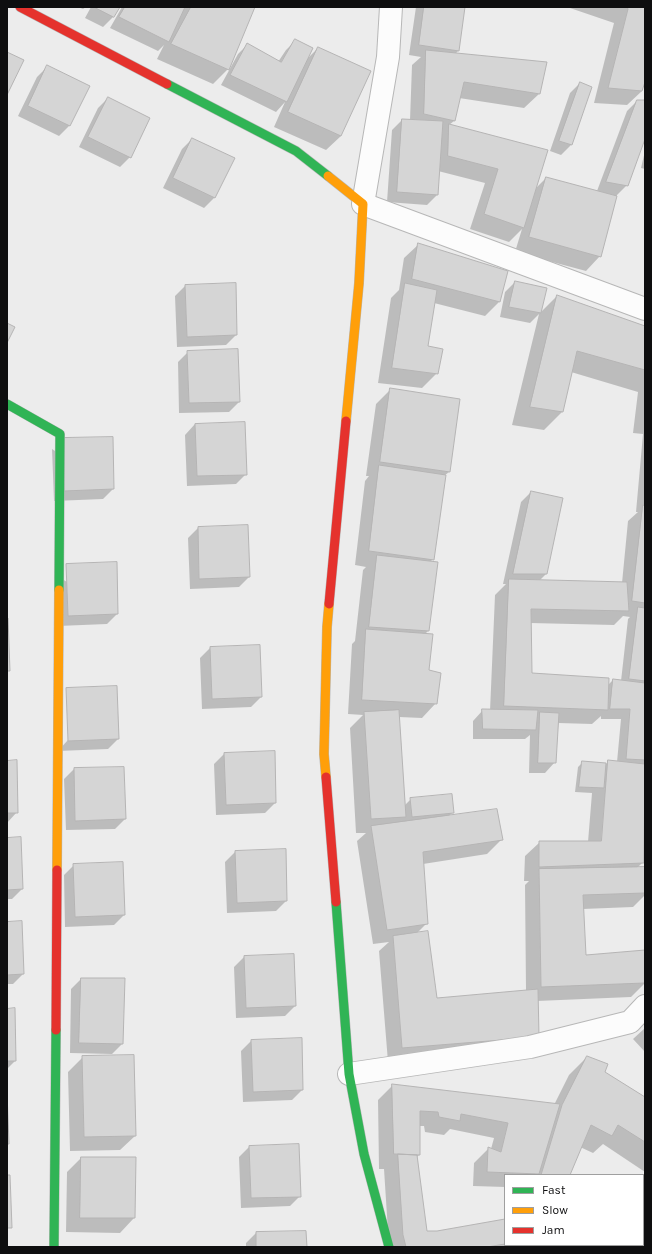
<!DOCTYPE html>
<style>
body{margin:0}
#map{position:relative;width:652px;height:1254px;overflow:hidden;background:#ececec;font-family:Karla,sans-serif}
canvas{display:block}
.frame{position:absolute;inset:0;border:8px solid #0e0e0f;pointer-events:none}
.legend{position:absolute;left:504px;top:1174px;width:140px;height:72px;box-sizing:border-box;background:#fff;border:1px solid #9f9f9f;margin:0;padding:5px 7px;list-style:none;font-size:12px;color:#0e0e0f}
.legend li{display:flex;align-items:center;gap:8px;height:20px}
.legend b{width:20px;border:1px solid #9f9f9f}
</style>
<div id="map">
<canvas width="652" height="1254"></canvas>
<div class="frame"></div>
<ul class="legend">
<li><b style="height:5px;background:#30b455"></b>Fast</li>
<li><b style="height:5px;background:#ff9f0a"></b>Slow</li>
<li><b style="height:5px;background:#e5322d"></b>Jam</li>
</ul>
</div>
<script>
const g = document.querySelector('canvas').getContext('2d');
g.lineJoin = 'round';
function fillPath(path, color) {
  g.fillStyle = color;
  g.fill(path, 'evenodd');
}
function trace(path, color, width, dash) {
  g.strokeStyle = color;
  g.lineWidth = width;
  g.lineCap = dash ? 'butt' : 'round';
  g.setLineDash(dash || []);
  g.stroke(path);
}
fillPath(new Path2D(`
 M78 7H86L83 9Z
 M91 7H119L113 17 103 27 85 18Z
 M122 7H254L229 68 213 84 157 59 164 45 158 51 110 28Z
 M416 7H464L458 51 455 54 539 94 524 108 459 98 454 121 449 125 535 189 546 178 597 191 627 111 637 101H645V136L627 185 617 195 600 256 586 271 515 252 522 229 509 242 470 229 485 183 438 171 437 195 427 205 387 202 392 130 402 120H410L412 65 421 57 409 55Z
 M567 7H645V78L642 91 627 105 594 103 614 23Z
 M296 40 307 59 318 48 341 136 326 150 274 127 285 102 276 112 221 85 238 54 248 44 278 62 286 50Z
 M47 67 88 87 69 126 59 136 18 116 37 77Z
 M580 83 591 87 571 145 561 155 550 151 570 93Z
 M108 98 130 157 120 167 79 147 98 108Z
 M192 139 233 158 214 198 204 208 163 188 182 149Z
 M645 151V169L641 168Z
 M419 244 499 302 485 316 434 303 427 347 437 373 422 388 378 383 391 298 399 290 404 258Z
 M515 282 546 288 540 313 557 296 645 327V842L643 862 637 868H645V895L633 907 583 909 585 956 645 951V983L631 997 537 1001 538 1037 388 1062 379 951 389 942 373 944 357 841 366 833H356L350 728 363 715 348 714 352 644 355 641 363 570 366 567 355 565 365 481 369 476H366L376 404 391 389 449 472 444 476 433 559 430 562 428 631 424 635 428 671 436 703 422 718 399 717 405 805 411 799 453 812 448 817 502 839 487 854 423 864 427 923 417 933 437 999 526 991 525 885 529 881H524L525 856 540 842H588L592 793 575 792 578 767 583 762 606 764 608 762H617L621 719H601V716L592 724 558 723 555 762 545 773H529L530 735 525 739H473V721L483 710 490 711 495 595 506 584H503L521 502 531 492 546 574 539 581 622 583 628 521 638 512H636L643 434 633 433 638 392 571 372 562 412 544 430 512 425 539 314 530 323 500 317 505 292ZM623 616 630 617 628 619 621 681 613 680 608 685 531 674 530 623 614 625Z
 M185 286 236 335 226 345 177 347 175 296Z
 M188 352 239 402 229 412 179 413 178 362Z
 M195 424 246 474 236 484 187 486 185 435Z
 M52 449 113 489 103 499 54 501Z
 M198 528 249 577 239 587 190 589 188 538Z
 M56 575 117 614 107 624 58 626Z
 M259 646 261 697 251 707 202 709 200 658 210 648Z
 M116 687 118 739 108 749 58 751Z
 M224 754 275 803 265 813 216 815 214 764Z
 M7 762 17 812 7 823Z
 M74 769 125 819 115 829 66 830 64 779Z
 M7 839 22 889 12 899H7Z
 M235 852 286 901 276 911 227 913 225 862Z
 M74 865 124 915 114 925 65 927 64 875Z
 M7 923 23 974 13 984H7Z
 M294 955 295 1006 285 1016 236 1018 234 967 244 957Z
 M81 979 122 1044 112 1054 70 1053 71 989Z
 M7 1010 15 1061 7 1069Z
 M645 1028V1052L633 1039Z
 M251 1041 302 1090 292 1100 243 1102 241 1051Z
 M83 1057 135 1136 120 1150 70 1151 68 1072Z
 M587 1057 603 1072 645 1099V1172L603 1144 593 1153 580 1147 569 1175H505V1187L473 1186 474 1163 489 1148 491 1149 494 1138 450 1129 444 1135 425 1132 424 1126H419V1155L417 1157 426 1232H437L505 1220V1245H643V1177L645 1173V1247H389L384 1169H379L378 1100 393 1085 554 1105 569 1075Z
 M249 1147 300 1196 290 1206 241 1208 239 1157Z
 M81 1158 134 1218 120 1233 66 1232 67 1172Z
 M256 1233 306 1247H246V1243Z`), '#0003');
const building = new Path2D(`
 M94 7H120L114 17Z
 M125 7H185L169 42 119 17Z
 M191 7H255L229 70 171 44Z
 M424 7H465L459 51 419 45Z
 M623 7H645V82L642 91 608 88 628 9Z
 M295 39 313 48 287 102 230 75 247 43 281 62Z
 M318 47 371 71 341 136 288 112Z
 M426 50 547 62 540 94 464 82 455 121 424 114Z
 M7 52 24 60 7 95Z
 M47 65 90 86 70 126 28 106Z
 M580 82 592 87 572 145 559 141Z
 M108 97 150 118 131 158 88 137Z
 M637 100H645V139L628 186 606 182Z
 M402 119 443 121 438 195 397 192Z
 M449 124 548 150 524 228 484 214 498 169 448 156Z
 M192 138 235 158 215 198 173 178Z
 M546 177 617 196 601 257 529 237Z
 M418 243 508 271 500 302 412 279Z
 M515 281 547 288 541 313 509 307Z
 M236 283 237 335 187 337 185 285Z
 M405 283 437 290 428 346 443 349 438 374 392 368Z
 M557 295 645 326V370L577 351 563 412 530 407Z
 M7 323 15 327 7 343Z
 M238 349 240 402 189 403 187 351Z
 M390 388 460 399 450 472 380 462Z
 M245 422 247 475 197 476 195 424Z
 M113 437 114 489 64 491 62 438Z
 M379 465 446 475 434 560 369 551Z
 M531 491 563 498 547 574H513Z
 M643 505 645 506V603L632 601Z
 M248 525 250 577 199 579 198 527Z
 M377 555 438 562 429 631 369 627Z
 M117 562 118 614 68 616 66 564Z
 M509 579 627 582 629 611 531 609 532 673 609 678 608 710 504 706Z
 M638 607 645 608V681L629 679Z
 M7 618H8L10 671H7Z
 M366 629 433 634 429 670 441 673 437 704 362 700Z
 M260 645 262 697 212 699 210 647Z
 M613 679 645 683V760L626 759 630 709H610Z
 M117 686 119 739 68 741 66 688Z
 M482 709 538 710 536 730 483 729Z
 M399 710 406 817 371 819 364 712Z
 M540 712 559 713 556 763H538Z
 M275 751 276 803 226 805 224 753Z
 M17 760 18 813H7V761Z
 M608 760 645 764 644 863 539 867V841H601Z
 M582 761 606 763 604 788 579 787Z
 M124 767 126 819 75 821 74 768Z
 M452 794 454 813 412 817 410 798Z
 M497 809 503 840 423 852 428 924 387 930 371 826Z
 M21 837 23 889 7 890V838Z
 M286 849 287 901 237 903 235 851Z
 M123 862 125 915 75 917 73 864Z
 M645 867V893L583 895 586 955 645 950V983L541 987 539 869Z
 M22 921 24 974 7 975V922Z
 M428 931 437 998 538 989 539 1037 402 1048 393 936Z
 M294 954 296 1006 246 1008 244 956Z
 M81 978H125L123 1044 79 1043Z
 M15 1008 16 1061H7V1009Z
 M302 1038 303 1090 253 1092 251 1040Z
 M134 1055 136 1136 84 1137 82 1056Z
 M587 1056 608 1064 605 1072 645 1097V1142L618 1125 612 1136 591 1125 570 1175H541L562 1105Z
 M392 1084 560 1104 539 1174 487 1172 488 1147 501 1152 508 1123 461 1114 460 1121 439 1117 438 1112 420 1111V1155L394 1154Z
 M7 1092 9 1144H7Z
 M299 1144 301 1197 251 1198 249 1146Z
 M398 1154 417 1155 427 1231H437L505 1219V1244L487 1247H406L403 1235Z
 M81 1157H136L135 1218H80Z
 M7 1175H10L12 1228H7Z
 M645 1193V1233L643 1232V1197Z
 M306 1231 307 1247H256V1232Z
 M643 1232 645 1233V1242L643 1247H582L577 1245H643Z`);
fillPath(building, '#d5d5d5');
trace(building, '#b5b4b4', 1);
const street = new Path2D(`
 M391 7 388 57 363 204 645 309
 M349 1074 530 1047 630 1022 645 1006`);
const fast = new Path2D(`
 M167 84 296 151 328 176
 M7 404 60 434 59 590
 M336 902 349 1074 364 1154 389 1247
 M54 1247 56 1030`);
const slow = new Path2D(`
 M328 176 363 204 359 283 346 421
 M326 777 324 754 327 627 329 604
 M57 870 59 590`);
const jam = new Path2D(`
 M20 7 167 84
 M329 604 346 421
 M326 777 336 902
 M56 1030 57 870`);
trace(street, '#b7b7b7', 24);
trace(fast, '#b7b7b7', 10);
trace(slow, '#b7b7b7', 10);
trace(jam, '#b7b7b7', 10);
trace(street, '#fcfcfc', 22);
trace(fast, '#30b455', 9);
trace(slow, '#ff9f0a', 9);
trace(jam, '#e5322d', 9);
</script>
